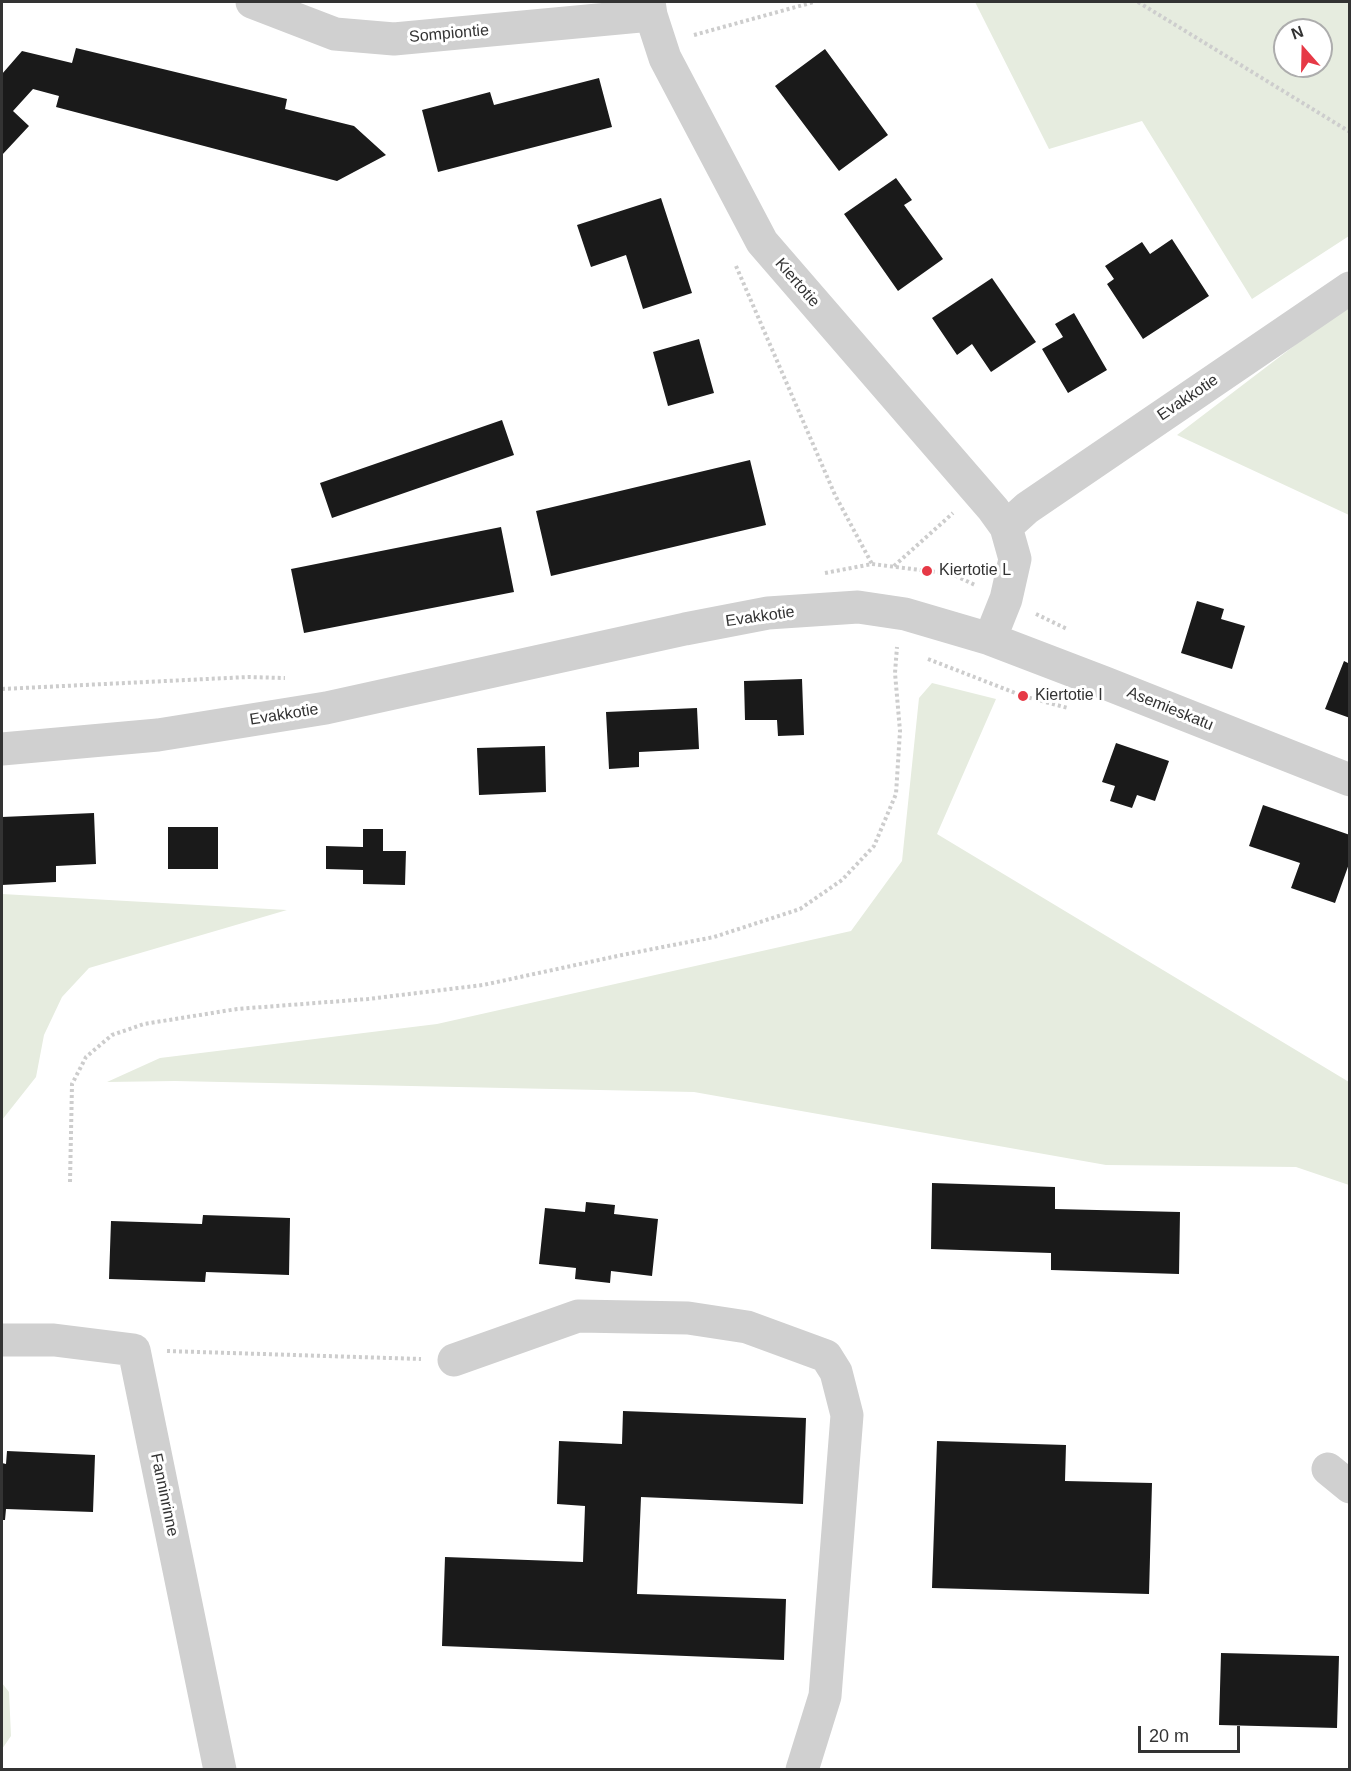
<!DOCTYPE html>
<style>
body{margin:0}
#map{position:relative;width:1351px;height:1771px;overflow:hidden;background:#fff;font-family:Helvetica,sans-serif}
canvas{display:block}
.frame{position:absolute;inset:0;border:3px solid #333;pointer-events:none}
.north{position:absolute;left:1273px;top:18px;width:60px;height:60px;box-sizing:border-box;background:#fff;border:2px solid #adadad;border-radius:50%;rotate:340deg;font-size:16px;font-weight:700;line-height:24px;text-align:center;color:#333}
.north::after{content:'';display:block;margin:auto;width:21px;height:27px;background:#e63946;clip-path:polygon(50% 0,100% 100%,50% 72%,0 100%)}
.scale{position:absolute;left:1138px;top:1726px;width:102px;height:27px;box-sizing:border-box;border:3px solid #333;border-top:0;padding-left:8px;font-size:18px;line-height:21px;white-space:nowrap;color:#333;-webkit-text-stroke:4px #fff;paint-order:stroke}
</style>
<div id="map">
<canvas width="1351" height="1771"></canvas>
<div class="frame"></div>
<div class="north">N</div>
<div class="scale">20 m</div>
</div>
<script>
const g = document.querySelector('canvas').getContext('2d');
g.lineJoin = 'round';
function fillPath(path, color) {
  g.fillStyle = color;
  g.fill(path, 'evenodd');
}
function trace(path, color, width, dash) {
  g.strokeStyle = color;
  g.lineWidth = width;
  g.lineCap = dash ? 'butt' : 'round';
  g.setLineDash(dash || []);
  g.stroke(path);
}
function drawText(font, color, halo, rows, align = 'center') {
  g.font = font + ' Helvetica,sans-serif';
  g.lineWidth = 6;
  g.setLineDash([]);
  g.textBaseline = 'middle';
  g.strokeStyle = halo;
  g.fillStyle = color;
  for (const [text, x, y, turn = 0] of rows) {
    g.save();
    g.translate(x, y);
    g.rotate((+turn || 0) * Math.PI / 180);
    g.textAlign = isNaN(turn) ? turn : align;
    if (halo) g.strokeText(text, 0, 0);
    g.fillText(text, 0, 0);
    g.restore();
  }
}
fillPath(new Path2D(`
 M975 2H1349V236L1252 299 1142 121 1049 149ZM1285 30H1321V66H1285Z
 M1349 304V515L1177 435Z
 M932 683 996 699 937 834 1349 1082V1185L1296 1167 1106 1165 694 1092 175 1081 107 1082 160 1058 437 1024 851 931 902 861 919 698Z
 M2 894 287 910 89 968 62 997 44 1035 36 1077 2 1120Z
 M2 1683 9 1692 11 1736 2 1749Z`), '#e6ecdf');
fillPath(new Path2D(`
 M76 48 287 99 285 109 354 126 386 155 337 181 56 107 59 96 33 89 13 111 29 126 2 155V74L22 51 72 63Z
 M825 49 888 135 839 171 775 86Z
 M599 78 612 127 438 172 422 110 490 92 494 105Z
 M896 178 912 200 904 205 943 259 898 291 844 214Z
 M661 198 692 293 643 309 626 255 591 267 577 225Z
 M1172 239 1209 296 1143 339 1107 284 1114 279 1105 266 1142 242 1150 254Z
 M992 278 1036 342 991 372 972 344 957 355 932 318Z
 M1074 313 1107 370 1068 393 1042 349 1063 337 1055 324Z
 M699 339 714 393 668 406 653 352Z
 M502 420 514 455 332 518 320 483Z
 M750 460 766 525 551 576 536 511Z
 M501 527 514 592 304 633 291 569Z
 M1197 601 1224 609 1221 619 1245 626 1232 669 1181 653Z
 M1344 661 1350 664V718L1325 709Z
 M802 679 804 735 778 736 777 720H745L744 681Z
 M697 708 699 749 639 752V767L609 769 606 712Z
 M1116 743 1169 761 1155 801 1137 795 1132 808 1110 801 1115 786 1102 782Z
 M545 746 546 792 479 795 477 748Z
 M1263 805 1350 835V861L1335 903 1291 888 1300 863 1249 846Z
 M94 813 96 864 56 866V882L2 885V817Z
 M168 827H218V869H168Z
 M363 829H383V851H406L405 885 363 884V870L326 869V846L363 847Z
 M932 1183 1055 1187V1209L1180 1212 1179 1274 1051 1270V1253L931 1249Z
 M586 1202 615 1205 614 1214 658 1219 652 1276 611 1271 610 1283 575 1279 576 1268 539 1264 545 1208 585 1212Z
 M203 1215 290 1218 289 1275 206 1272 205 1282 109 1279 111 1221 202 1224Z
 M623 1411 806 1418 803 1504 641 1497 637 1594 786 1599 784 1660 442 1646 445 1557 583 1562 585 1506 557 1504 559 1441 622 1444Z
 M937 1441 1066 1445 1065 1481 1152 1483 1149 1594 932 1588Z
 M7 1451 95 1455 93 1512 6 1509 5 1520H2V1463L6 1464Z
 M1221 1653 1339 1656 1337 1728 1219 1725Z`), '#1a1a1a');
trace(new Path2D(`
 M1138 2 1350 132
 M694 35 814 2
 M736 266 835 495 872 564
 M894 566 953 513
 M825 573 872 564 952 574 975 585
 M1036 614 1067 629
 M928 659 1023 696 1068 708
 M2 689 248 677 285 678
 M70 1182 72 1084 86 1057 112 1035 144 1024 237 1009 368 999 483 985 622 955 714 937 800 909 842 880 874 846 896 794 900 731 895 673 897 647
 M167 1351 421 1359`), '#cdcdcd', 4, [3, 3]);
trace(new Path2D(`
 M252 2 335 34 394 39 651 15
 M649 2 651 15 665 58 762 242 993 509 1006 527
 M990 639 1006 599 1015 559 1006 527 1027 508 1350 288
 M2 749 158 735 326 708 685 629 768 613 858 607 905 614 990 639 1105 683 1350 780
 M2 1340H54L134 1350 220 1770
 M454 1360 578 1316 688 1318 747 1327 826 1356 836 1372 847 1415 825 1696 802 1770
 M1328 1469 1350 1487`), '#d0d0d0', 33);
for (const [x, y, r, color] of [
 [927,571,6,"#e63946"],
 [1023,696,6,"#e63946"]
]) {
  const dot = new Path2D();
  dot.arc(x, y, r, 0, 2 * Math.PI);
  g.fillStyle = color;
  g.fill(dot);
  trace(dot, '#fff', 2);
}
drawText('16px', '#333', '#fff', [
 ["Sompiontie",449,34,-5],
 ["Kiertotie",797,283,49],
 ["Evakkotie",1188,398,-34],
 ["Evakkotie",760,617,-8],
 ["Asemieskatu",1170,709,22],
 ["Evakkotie",284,715,-9],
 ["Fanninrinne",164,1495,78]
]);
drawText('16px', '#333', '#fff', [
 ["Kiertotie L",939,571],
 ["Kiertotie I",1035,696]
], 'left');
</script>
